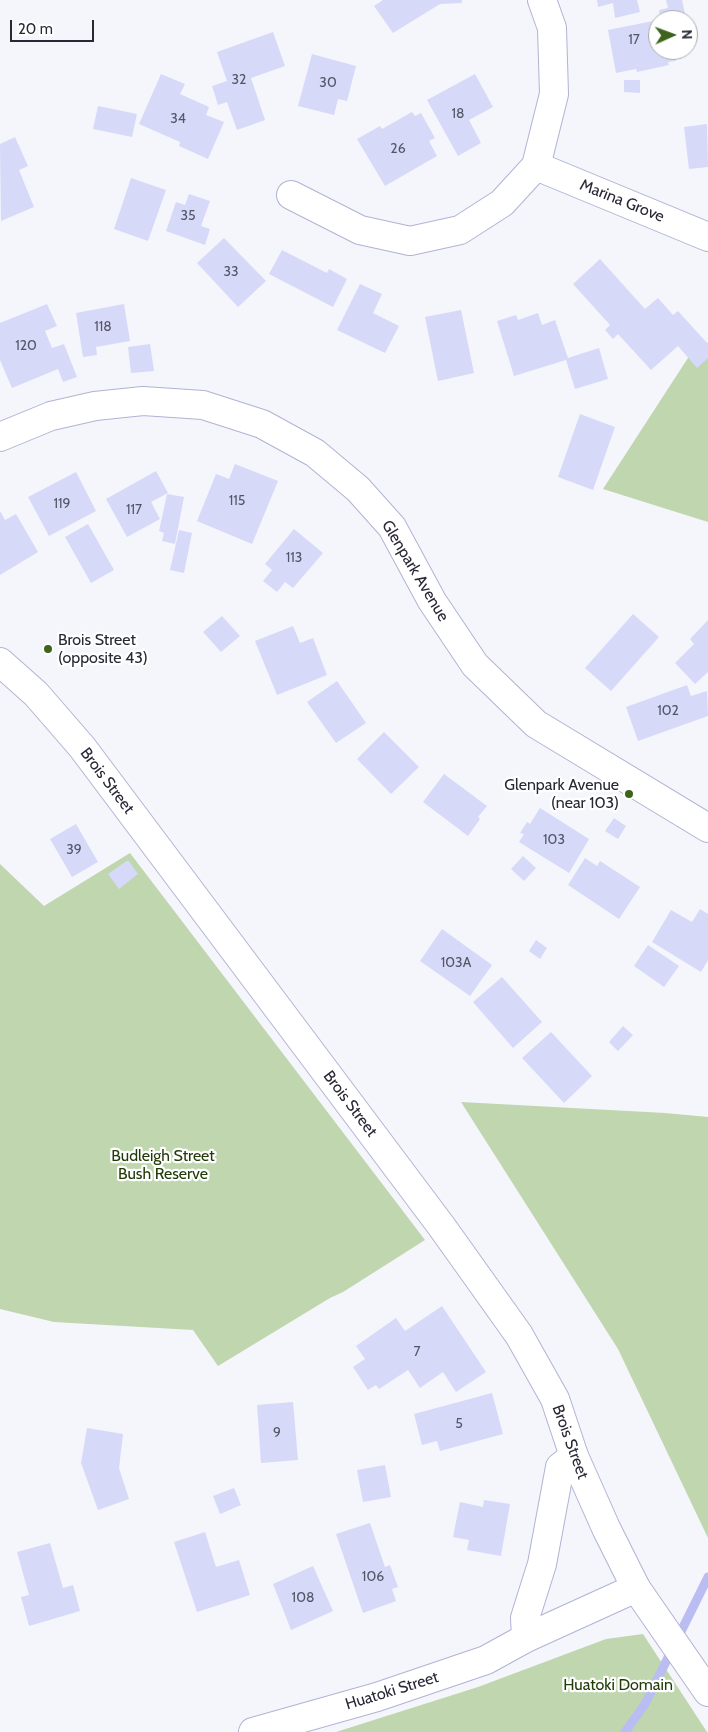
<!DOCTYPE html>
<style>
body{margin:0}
#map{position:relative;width:708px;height:1732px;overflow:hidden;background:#f5f5fc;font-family:Cabin,sans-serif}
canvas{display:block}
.north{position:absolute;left:648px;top:10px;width:50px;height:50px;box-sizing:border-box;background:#fff;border:1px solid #a9a9ae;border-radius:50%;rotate:88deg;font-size:14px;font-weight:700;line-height:20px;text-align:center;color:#282935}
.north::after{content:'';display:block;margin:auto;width:18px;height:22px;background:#3e631c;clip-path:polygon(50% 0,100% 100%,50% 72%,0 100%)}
.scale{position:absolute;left:10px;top:20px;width:84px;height:22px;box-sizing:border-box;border:2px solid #282935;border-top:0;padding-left:6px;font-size:15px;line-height:18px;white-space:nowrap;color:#282935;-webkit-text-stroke:4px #fff;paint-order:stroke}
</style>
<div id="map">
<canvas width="708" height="1732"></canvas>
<div class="north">N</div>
<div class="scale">20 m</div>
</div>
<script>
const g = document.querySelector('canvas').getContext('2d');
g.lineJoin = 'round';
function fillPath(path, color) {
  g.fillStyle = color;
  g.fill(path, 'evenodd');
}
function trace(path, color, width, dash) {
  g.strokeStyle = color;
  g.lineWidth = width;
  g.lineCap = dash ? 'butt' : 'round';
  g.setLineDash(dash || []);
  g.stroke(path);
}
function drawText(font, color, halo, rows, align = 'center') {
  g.font = font + ' Cabin,sans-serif';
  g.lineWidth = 4.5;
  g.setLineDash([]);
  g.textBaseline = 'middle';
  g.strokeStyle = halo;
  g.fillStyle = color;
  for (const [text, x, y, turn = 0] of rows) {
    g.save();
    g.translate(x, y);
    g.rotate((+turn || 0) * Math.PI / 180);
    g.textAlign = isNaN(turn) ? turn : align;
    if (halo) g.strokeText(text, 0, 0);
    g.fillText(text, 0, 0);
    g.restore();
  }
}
fillPath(new Path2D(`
 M699 341 708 343V522L603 489Z
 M130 853 425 1240 343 1292 330 1298 218 1366 193 1330 54 1322 0 1309V864L44 906Z
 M461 1102 665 1113 708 1117V1538L618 1349Z
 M643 1634 707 1732H336L478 1687 606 1639Z`), '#bfd6af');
trace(new Path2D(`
 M625 1732 645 1704 708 1577`), '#babdf1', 9);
fillPath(new Path2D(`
 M383 0H462V3L440 4 393 33 374 6Z
 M597 0H637L640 12 615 18 613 3 598 7Z
 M666 0H682L686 19 661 20 659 10 668 8Z
 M658 20V50H674L676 61 668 62 669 65 637 72 636 69 616 73 608 30Z
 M273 32 285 66 251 78 265 120 237 130 227 102 218 105 212 86 227 81 217 52Z
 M312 54 356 66 347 101 338 99 334 115 298 106Z
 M161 74 185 84 180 94 209 107 206 115 224 122 208 159 179 146 180 142 139 124Z
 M475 74 493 107 469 120 481 143 458 156 427 100Z
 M624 80H640V93L624 92Z
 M98 106 137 114 132 137 93 129Z
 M412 112 415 116 421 113 435 138 429 141 437 156 385 186 357 139 380 126 382 129Z
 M707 124 708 167 689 169 684 127Z
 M15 137 28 166 19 170 34 207 1 221 0 144Z
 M131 178 166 190 148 241 114 229Z
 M189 194 210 201 201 226 210 229 205 245 166 231 176 202 185 205Z
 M224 238 266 281 238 307 197 263Z
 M282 250 327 273 329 269 347 279 333 307 269 274Z
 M600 259 645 309 658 298 673 315 678 311 708 344V358L697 368 678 346 651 370 618 334 613 339 605 330 610 325 573 284Z
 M360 284 382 294 373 313 399 326 385 353 337 330Z
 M47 304 57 326 45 331 52 348 64 344 77 377 63 382 58 369 12 388 0 360V323Z
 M124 304 130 341 96 347 97 355 83 357 76 313Z
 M461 310 474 373 438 381 425 317Z
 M538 313 542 325 555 320 568 358 599 348 608 379 575 389 566 360 514 376 497 321 516 315 518 320Z
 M150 344 154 371 131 373 128 347Z
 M580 414 615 427 593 490 558 477Z
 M235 464 278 481 252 544 197 521 216 474 229 479Z
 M156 471 168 493 151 502 160 519 127 537 106 499Z
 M76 472 96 511 49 536 28 497Z
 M167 494 184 497 175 544 162 541 164 533 159 531Z
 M0 511 5 520 16 514 38 552 0 575Z
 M88 524 114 570 91 583 65 537Z
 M294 529 323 553 293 588 285 582 277 592 263 581 272 570 265 564Z
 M179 530 192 533 184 573 170 570Z
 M633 614 659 637 611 691 585 668Z
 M222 616 240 636 221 652 203 632Z
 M708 620V672L695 684 675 663 694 644 690 639Z
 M293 626 300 643 313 638 327 675 277 695 255 641Z
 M337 681 366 723 336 743 307 702Z
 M687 685 691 696 707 691 708 716 638 741 626 707Z
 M384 732 419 767 391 794 357 759Z
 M444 774 487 806 478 817 480 819 468 836 423 802Z
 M540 808 589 839 569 873 519 842 524 834 520 833 527 822 530 824Z
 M614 818 626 826 618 839 605 831Z
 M76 824 98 862 72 877 50 839Z
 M523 856 536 868 524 881 511 869Z
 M585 858 597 866 600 861 640 887 619 919 568 885Z
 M128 860 138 874 119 889 108 874Z
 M700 909 708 914V960L701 972 652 942 671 910 692 922Z
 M442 929 492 965 470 996 420 961Z
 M536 940 547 948 540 959 529 951Z
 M648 945 679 966 664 987 634 966Z
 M502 977 542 1022 513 1048 473 1002Z
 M623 1026 633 1035 618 1051 609 1042Z
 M551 1032 592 1076 564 1103 522 1058Z
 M442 1306 486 1372 456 1392 443 1372 420 1388 408 1370 379 1389 376 1385 368 1390 353 1367 365 1359 356 1346 396 1318 405 1331Z
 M492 1393 503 1434 440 1451 437 1441 422 1445 414 1414Z
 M293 1402 298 1460 261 1463 257 1405Z
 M87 1428 123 1434 119 1468 129 1499 98 1510 81 1463Z
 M385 1465 391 1497 363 1502 357 1470Z
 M234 1488 241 1505 220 1514 213 1496Z
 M484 1500 510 1504 501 1556 467 1550 469 1540 453 1537 460 1502 483 1507Z
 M370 1523 385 1567 390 1565 398 1587 392 1589 396 1601 363 1613 336 1534Z
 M205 1532 216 1567 239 1560 250 1595 197 1612 174 1542Z
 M50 1543 63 1588 73 1585 80 1611 29 1626 21 1597 29 1595 17 1552Z
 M313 1566 333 1611 291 1630 273 1584Z`), '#d7d9f9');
const minor = new Path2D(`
 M536 166 708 237
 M291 195 360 230 410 241 460 230 502 203 536 166 554 94 552 28 542 0
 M0 437 51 416 95 406 143 401 203 405 262 424 315 453 358 489 392 527 432 601 475 665 536 724 708 828
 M526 1638 525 1618 542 1564 560 1467 574 1456
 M253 1732 377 1697 486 1660 526 1638 636 1588`);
const secondary = new Path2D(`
 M0 662 36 694 82 747 442 1227 519 1335 555 1399 574 1456 606 1528 636 1588 708 1692`);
trace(minor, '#b1b3d4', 30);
trace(secondary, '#b1b3d4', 30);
trace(minor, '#fff', 28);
trace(secondary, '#fff', 28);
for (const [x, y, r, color] of [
 [48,649,5,"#3e631c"],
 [629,794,5,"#3e631c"]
]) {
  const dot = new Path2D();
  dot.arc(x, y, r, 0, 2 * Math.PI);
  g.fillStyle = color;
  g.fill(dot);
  trace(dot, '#fff', 2);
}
drawText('14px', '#545566', null, [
 ["17",634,40],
 ["32",239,80],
 ["30",328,83],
 ["18",458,114],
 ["34",178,119],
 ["26",398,149],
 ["35",188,216],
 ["33",231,272],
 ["118",103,327],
 ["120",26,346],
 ["115",237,501],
 ["119",62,504],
 ["117",134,510],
 ["113",294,558],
 ["102",668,711],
 ["103",554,840],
 ["39",74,850],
 ["103A",456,963],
 ["7",417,1352],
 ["5",459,1424],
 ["9",277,1433],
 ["106",373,1577],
 ["108",303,1598]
]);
drawText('16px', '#282935', '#fff', [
 ["Marina Grove",622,201,22],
 ["Glenpark Avenue",415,571,59],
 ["Brois Street",107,781,53],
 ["Brois Street",350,1104,53],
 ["Brois Street",570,1442,70],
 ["Huatoki Street",392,1691,-17]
]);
drawText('16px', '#282935', '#fff', [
 ["Brois Street",58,640],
 ["(opposite 43)",58,658],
 ["Glenpark Avenue",619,785,"right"],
 ["(near 103)",619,803,"right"]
], 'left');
drawText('16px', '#223c08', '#fff', [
 ["Budleigh Street",163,1156],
 ["Bush Reserve",163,1174],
 ["Huatoki Domain",618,1685]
]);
</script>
